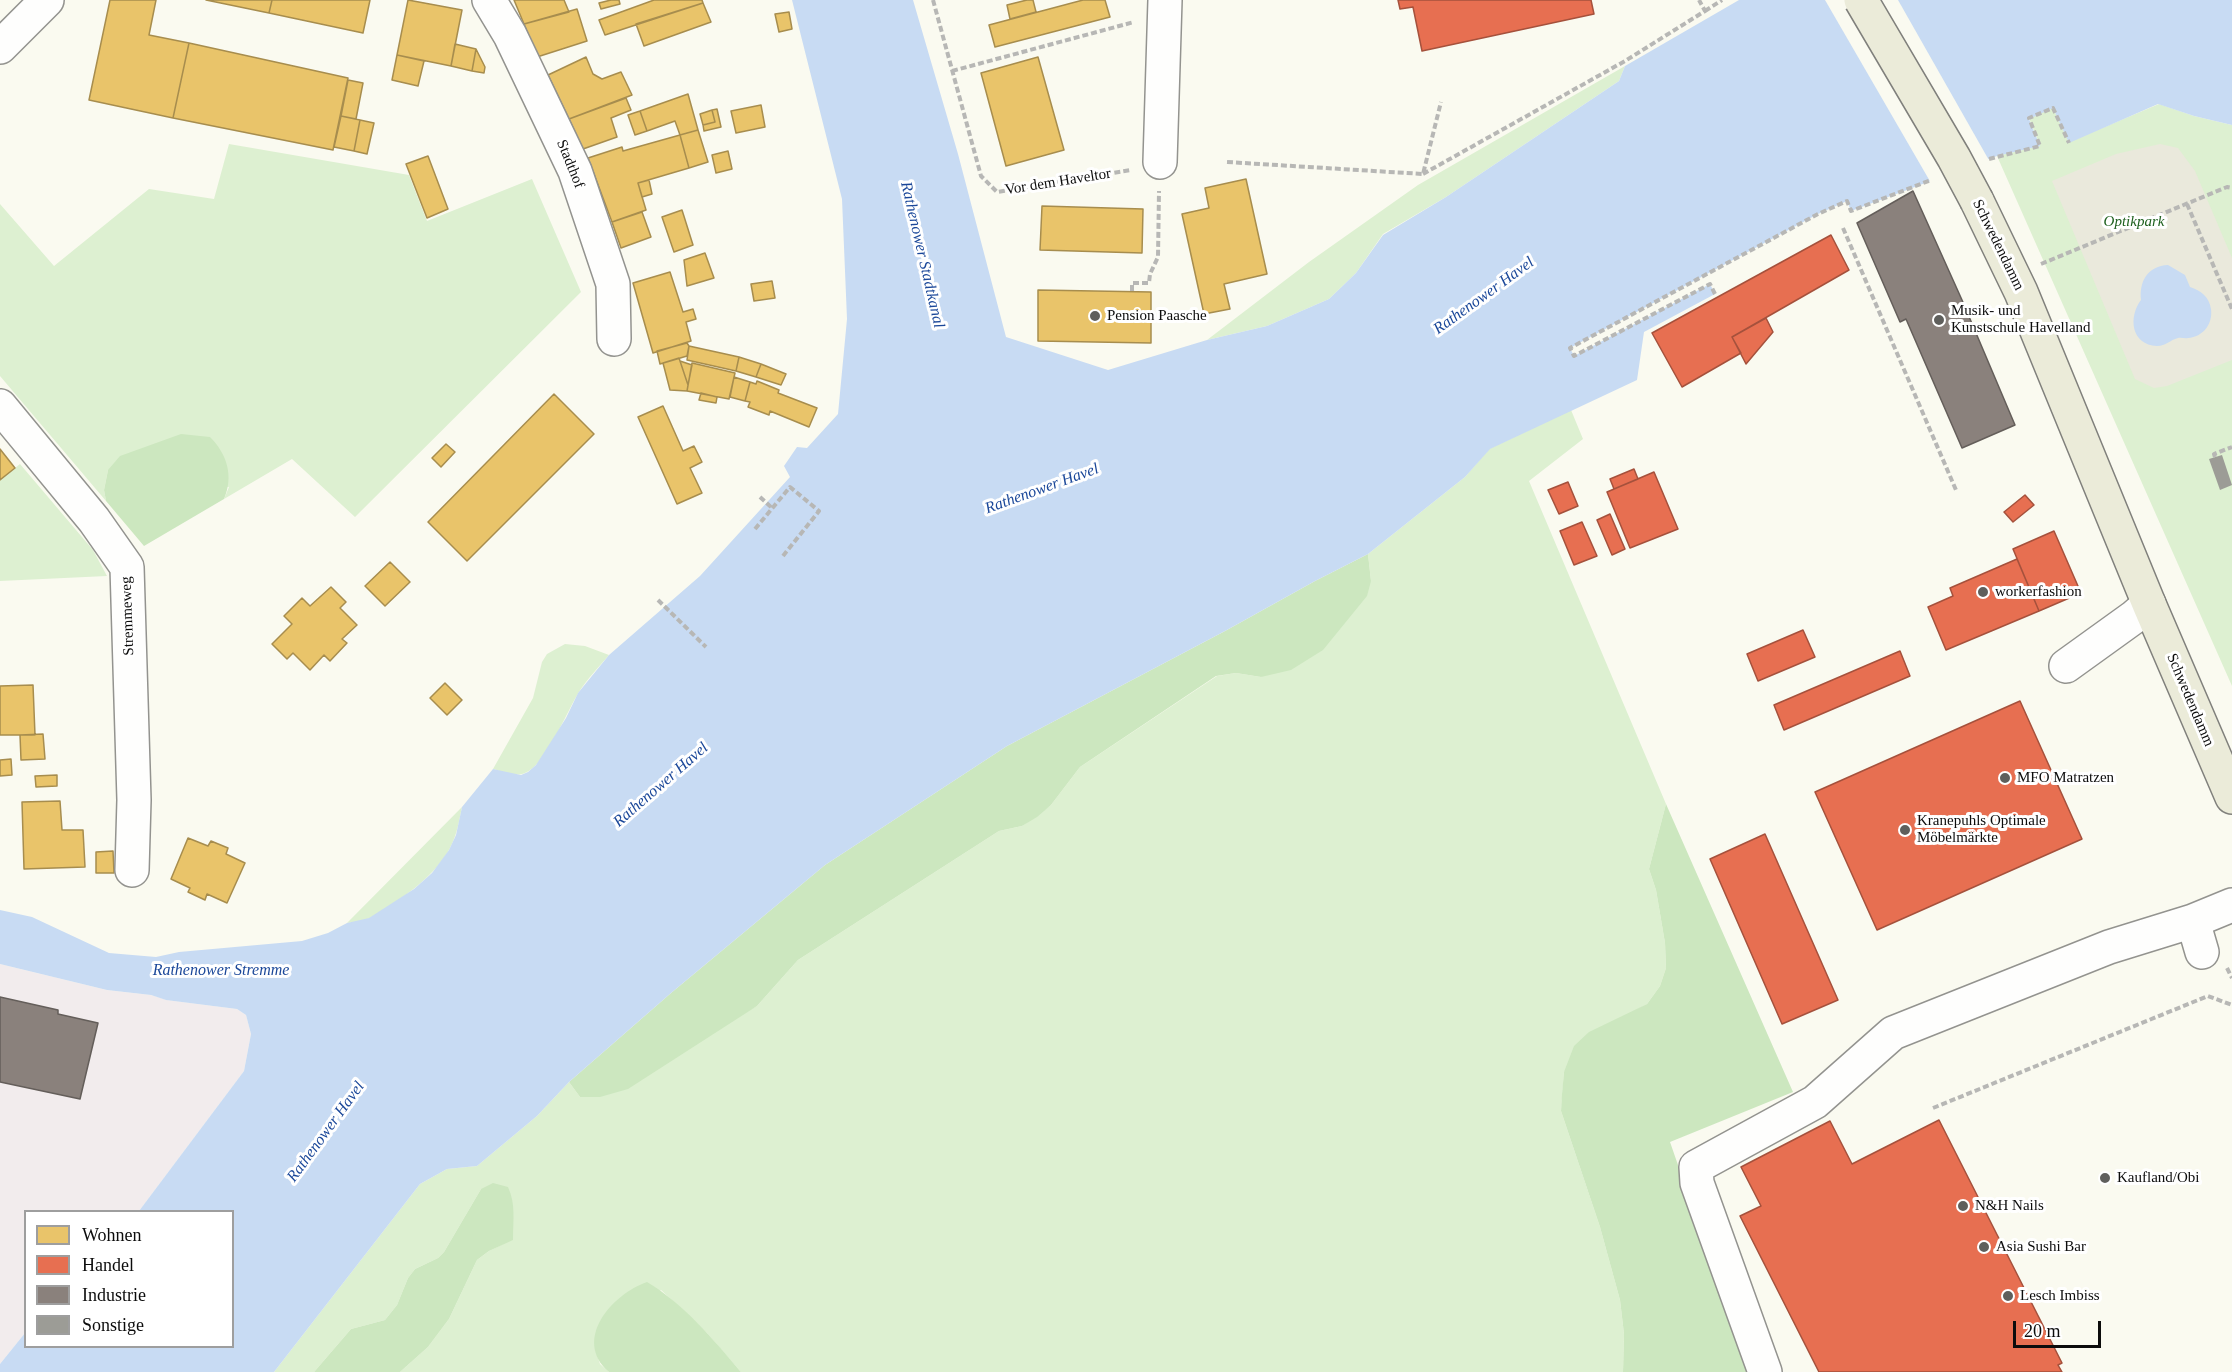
<!DOCTYPE html>
<meta charset="utf-8">
<style>
body{margin:0}
#map{position:relative;width:2232px;height:1372px;overflow:hidden;background:#fafaf0;font-family:"Times New Roman",serif}
canvas{display:block}
.legend{position:absolute;left:24px;top:1210px;width:210px;height:138px;box-sizing:border-box;background:#fff;border:2px solid #9e9e9e;margin:0;padding:8px 10px;list-style:none;font-size:18px;color:#0c0c0c}
.legend li{display:flex;align-items:center;gap:12px;height:30px}
.legend b{width:30px;border:2px solid #9e9e9e}
.scale{position:absolute;left:2013px;top:1321px;width:88px;height:27px;box-sizing:border-box;border:3px solid #0c0c0c;border-top:0;padding-left:8px;font-size:18px;line-height:21px;white-space:nowrap;color:#0c0c0c;-webkit-text-stroke:4px #fff;paint-order:stroke}
</style>
<div id="map">
<canvas width="2232" height="1372"></canvas>
<ul class="legend">
<li><b style="height:16px;background:#e9c46a"></b>Wohnen</li>
<li><b style="height:16px;background:#e76f51"></b>Handel</li>
<li><b style="height:16px;background:#8a817c"></b>Industrie</li>
<li><b style="height:16px;background:#9c9c96"></b>Sonstige</li>
</ul>
<div class="scale">20 m</div>
</div>
<script>
const g = document.querySelector('canvas').getContext('2d');
g.lineJoin = 'round';
function fillPath(path, color) {
  g.fillStyle = color;
  g.fill(path, 'evenodd');
}
function trace(path, color, width, dash) {
  g.strokeStyle = color;
  g.lineWidth = width;
  g.lineCap = dash ? 'butt' : 'round';
  g.setLineDash(dash || []);
  g.stroke(path);
}
function drawText(font, color, halo, rows, align = 'center') {
  g.font = font + ' "Times New Roman",serif';
  g.lineWidth = 6;
  g.setLineDash([]);
  g.textBaseline = 'middle';
  g.strokeStyle = halo;
  g.fillStyle = color;
  for (const [text, x, y, turn = 0] of rows) {
    g.save();
    g.translate(x, y);
    g.rotate((+turn || 0) * Math.PI / 180);
    g.textAlign = isNaN(turn) ? turn : align;
    if (halo) g.strokeText(text, 0, 0);
    g.fillText(text, 0, 0);
    g.restore();
  }
}
fillPath(new Path2D(`
 M0 964 107 990 151 995 167 1000 237 1009 246 1015 251 1034 244 1071 139 1211 26 1212 25 1333 0 1364Z`), '#f2eced');
fillPath(new Path2D(`
 M1625 66 1619 81 1446 197 1383 234 1356 273 1329 299 1267 326 1207 340 1309 262 1418 185Z
 M2159 104 2194 116 2232 125V686L1997 156 2040 146 2029 118 2053 108 2069 142Z
 M229 144 409 175 427 221 532 179 581 292 355 517 292 459 224 499 229 487 108 470 104 490 106 501 0 376V204L54 266 149 189 214 199Z
 M1571 410 1583 439 1529 481 1666 804 1649 869 1656 890 1665 943 1666 968 1660 986 1647 1004 1627 1015 1564 1072 1561 1111 1600 1227 1620 1300 1624 1334 1623 1372H741L707 1333 661 1290 595 1349 600 1364 609 1372H400L428 1347 449 1319 477 1260 489 1251 513 1239 481 1189 444 1252 438 1258 415 1269 408 1278 397 1305 385 1320 351 1329 314 1372H274L420 1184 447 1169 477 1166 537 1116 569 1082 580 1097 757 1006 798 960 999 831 1022 826 1051 805 1080 767 1217 676 1236 673 1261 677 1371 581 1368 554 1465 477 1489 449Z
 M20 464 93 550 107 576 0 581V480Z
 M565 644 585 646 609 655C599 667 587 679 579 692 567 711 546 765 525 773 515 777 503 772 493 769L533 698 542 662 547 654Z
 M462 807C459 821 457 835 450 848 436 876 397 903 370 918 363 921 355 922 347 923Z`), '#ddf0d1');
fillPath(new Path2D(`
 M181 434 210 437C227 454 234 476 224 499L144 546 106 501 104 490 108 470 120 456Z
 M1368 554 1371 581 1367 596 1323 650 1291 670 1261 677 1236 673 1216 676 1080 767 1051 805 1037 817 1022 826 999 831 798 960 757 1006 628 1089 600 1097H580L569 1082 671 993 825 865 1007 746 1225 631 1315 581Z
 M1666 804 1793 1092 1670 1142 1750 1372H1623L1624 1334 1620 1300 1600 1227 1561 1111 1562 1094 1564 1072 1574 1046 1589 1032 1647 1004 1660 986 1666 968 1665 943 1656 890 1649 869Z
 M493 1183 508 1187C516 1204 513 1221 513 1240L489 1251 477 1260 449 1319 428 1347 400 1372H314L351 1329 385 1320 397 1305 408 1278 415 1269 438 1258 444 1252 481 1189Z
 M647 1282C684 1304 713 1339 741 1372H609C572 1340 612 1294 647 1282Z`), '#cce7bf');
fillPath(new Path2D(`
 M2160 144 2178 148 2195 171 2232 258V360L2167 386 2154 388 2135 379 2052 181 2116 154Z`), '#eae9dc');
fillPath(new Path2D(`
 M792 0H913L958 154 1006 337 1108 370 1207 340 1267 326 1329 299 1356 273 1383 235 1446 197 1619 81 1625 66 1739 0H2232V125L2194 116 2158 104 2069 143 2053 108 2029 119 2040 146 1997 156 1851 211 1847 201 1818 214 1570 348 1574 356 1710 284 1715 294 1644 332 1637 380 1490 449 1465 477 1368 554 1315 581 1225 631 1007 746 825 865 671 993 569 1082 537 1116 477 1166 447 1169 420 1184 274 1372H0V1364L25 1333 26 1346H232V1212L139 1211 244 1071 251 1034 246 1015 237 1009 166 1000 151 995 107 990 0 964V910L32 917 109 953 156 957 179 952 302 941 328 933 347 923 369 918 414 889 432 873 449 850 456 835 462 807 493 769 521 775 528 772 536 765 566 718 578 693 609 655 700 576 790 477 784 466 797 447 807 448 838 414 847 319 842 199Z
 M2168 265 2185 275 2190 287C2201 291 2209 296 2211 309 2213 324 2203 337 2188 338 2185 339 2181 337 2178 338 2170 340 2166 346 2157 346 2131 345 2128 317 2141 300 2139 281 2148 266 2168 265Z`), '#c8dbf3');
fillPath(new Path2D(`
 M1825 0H1898L1990 162 1931 183Z`), '#fafaf0');
const homes = new Path2D(`
 M110 0H156L149 35 189 43 173 118 89 100Z
 M206 0H272L269 13Z
 M272 0H370L363 33 269 13Z
 M408 0 462 10 451 66 397 55Z
 M514 0H564L569 12 524 24Z
 M611 0H619L620 4 601 9 599 3Z
 M654 0H702L703 3 605 35 599 20Z
 M1027 0H1033L1036 12 1010 19 1007 5Z
 M1083 0H1105L1110 17 995 47 989 25Z
 M703 3 711 22 644 46 636 24Z
 M577 9 587 41 537 57 524 24Z
 M789 12 792 29 779 32 775 14Z
 M189 43 348 78 333 150 173 118Z
 M455 44 476 49 472 71 451 66Z
 M476 49 485 67 484 73 472 71Z
 M397 55 424 61 418 86 392 80Z
 M586 57 593 74 602 79 621 72 632 95 569 119 548 75Z
 M1038 57 1064 150 1006 166 981 73Z
 M348 80 363 83 356 119 341 116Z
 M688 94 698 130 680 135 675 121 647 131 640 111Z
 M626 98 631 110 611 118 617 137 583 149 569 119Z
 M761 105 765 127 736 133 731 111Z
 M717 109 721 127 704 131 703 125 715 122 712 110Z
 M712 110 715 122 703 125 700 114Z
 M640 111 647 131 635 135 628 115Z
 M341 116 360 120 354 151 334 147Z
 M360 120 374 123 367 154 354 151Z
 M698 130 708 162 689 168 680 135Z
 M680 135 689 168 638 183 646 210 612 222 588 158 622 147 623 151Z
 M728 151 732 169 716 173 712 155Z
 M428 156 448 209 427 218 406 164Z
 M1246 179 1267 274 1224 284 1230 309 1204 314 1182 214 1209 208 1205 188Z
 M649 180 652 194 642 197 638 183Z
 M1042 206 1143 209 1142 253 1040 250Z
 M682 210 693 245 674 252 662 217Z
 M642 212 651 237 621 248 612 222Z
 M705 253 714 278 687 286 684 260Z
 M670 272 683 312 693 309 696 319 686 322 691 341 653 353 633 283Z
 M772 281 775 298 754 301 751 284Z
 M1038 290 1151 292V343L1038 341Z
 M687 343 689 346 687 356 660 364 657 351Z
 M689 346 739 357 736 371 687 360Z
 M739 357 761 364 756 377 736 371Z
 M679 358 688 385 687 391 670 390 663 363Z
 M680 361 692 365 688 385Z
 M692 363 735 373 729 399 687 391Z
 M761 364 786 374 781 385 756 377Z
 M734 377 750 382 745 401 730 397Z
 M757 381 779 390 778 393 817 408 809 427 770 411 769 415 748 407 750 402 745 401 750 382 756 384Z
 M701 393 717 397 716 403 699 400Z
 M554 394 594 434 467 561 428 522Z
 M663 406 683 451 694 446 702 462 690 468 702 493 677 504 638 417Z
 M446 444 455 452 441 467 432 458Z
 M0 449 15 468 0 480Z
 M390 562 410 582 385 606 365 586Z
 M331 587 346 602 340 608 357 625 342 639 347 643 330 661 324 655 310 670 293 653 287 659 272 644 292 624 284 616 302 598 310 606Z
 M445 683 462 700 447 715 430 698Z
 M33 685 35 735H0V686Z
 M43 734 45 759 21 760 20 735Z
 M11 759 12 775 0 776V760Z
 M57 775V786L36 787 35 776Z
 M60 801 62 830H83L85 867 24 869 22 802Z
 M188 838 208 846 211 841 228 848 226 854 245 863 227 903 207 894 205 900 188 892 190 888 171 879Z
 M113 851 114 873H96V852Z`);
fillPath(homes, '#e9c46a');
trace(homes, '#a78d4e', 1.5);
const shops = new Path2D(`
 M1398 0H1591L1594 14 1422 51 1413 7 1400 9Z
 M1831 235 1849 270 1732 337 1741 353 1682 387 1652 333Z
 M1766 318 1773 332 1746 364 1732 337Z
 M1634 469 1638 479 1614 489 1610 479Z
 M1654 472 1678 529 1630 548 1607 492Z
 M1568 482 1578 506 1559 514 1548 490Z
 M2025 495 2034 505 2013 522 2004 512Z
 M1610 514 1625 549 1612 555 1597 520Z
 M1582 522 1597 556 1574 565 1560 531Z
 M2054 531 2081 593 2039 611 2013 549Z
 M2017 559 2039 611 1946 650 1928 607 1953 596 1950 588Z
 M1803 630 1815 657 1758 681 1747 654Z
 M1900 651 1910 676 1784 730 1774 705Z
 M2020 701 2082 839 1877 930 1815 792Z
 M1765 834 1838 1000 1782 1024 1710 859Z
 M1939 1120 2062 1363 2058 1365 2062 1372H1819L1740 1216 1761 1206 1741 1167 1830 1121 1852 1164Z`);
fillPath(shops, '#e76f51');
trace(shops, '#a5513c', 1.5);
const industry = new Path2D(`
 M1913 191 1962 300 2015 425 1962 448 1906 319 1900 322 1857 223Z
 M0 997 58 1010V1014L98 1023 80 1099 0 1082Z`);
fillPath(industry, '#8a817c');
trace(industry, '#645e5a', 1.5);
fillPath(new Path2D(`
 M2222 455 2232 485 2220 490 2209 459Z`), '#9c9c96');
const minor = new Path2D(`
 M489 0 510 35 575 171 613 284 614 339
 M0 47 47 0
 M1160 162 1165 0
 M0 406 94 520 127 567 134 800 132 870
 M2066 666 2134 617 2149 604
 M2193 921 2202 952
 M1765 1372 1697 1183 1696 1167 1815 1102 1893 1033 2109 947 2193 921 2232 905`);
const major = new Path2D(`
 M1977 201 2021 292 2149 604 2232 797`);
trace(minor, '#93938f', 36);
trace(major, '#80807c', 36);
trace(new Path2D(`
 M933 0 981 176 997 192 1131 170
 M1705 11 1722 0
 M952 71 1134 22
 M1989 159 2040 146 2029 118 2053 108 2069 143
 M1227 162 1423 174 1441 102
 M1423 174 1625 61 1705 11 1699 0
 M2187 204 2232 309
 M1843 228 1956 490
 M2041 264 2227 187 2232 188
 M1132 291V283H1149L1150 274 1158 257 1159 191
 M1715 294 1710 284 1574 356 1570 348 1818 214 1847 201 1851 211 1931 180
 M2215 457 2214 454 2232 447
 M760 497 772 508
 M755 529 790 487 819 511 783 556
 M658 600 706 647
 M2227 968 2232 978
 M1933 1108 2208 996 2232 1005`), '#b7b7b5', 4, [6, 3]);
trace(minor, '#fefefd', 33);
trace(major, '#ebebd9', 33);
const majorBridge = new Path2D(`
 M1861 0 1954 158 1977 201`);
trace(majorBridge, '#80807c', 36, []);
trace(majorBridge, '#ebebd9', 33);
for (const [x, y, r, color] of [
 [1095,316,6,"#5f5f5c"],
 [1939,320,6,"#5f5f5c"],
 [1983,592,6,"#5f5f5c"],
 [2005,778,6,"#5f5f5c"],
 [1905,830,6,"#5f5f5c"],
 [2105,1178,6,"#5f5f5c"],
 [1963,1206,6,"#5f5f5c"],
 [1984,1247,6,"#5f5f5c"],
 [2008,1296,6,"#5f5f5c"]
]) {
  const dot = new Path2D();
  dot.arc(x, y, r, 0, 2 * Math.PI);
  g.fillStyle = color;
  g.fill(dot);
  trace(dot, '#fff', 2);
}
drawText('15px', '#0c0c0c', '#fff', [
 ["Stadthof",570,164,68],
 ["Vor dem Haveltor",1058,182,-9],
 ["Schwedendamm",1998,245,64],
 ["Stremmeweg",128,616,-92],
 ["Schwedendamm",2190,700,67]
]);
drawText('italic 15px', '#1f611f', '#fff', [
 ["Optikpark",2134,222]
]);
drawText('15px', '#0c0c0c', '#fff', [
 ["Musik- und",1951,311],
 ["Kunstschule Havelland",1951,328],
 ["Pension Paasche",1107,316],
 ["workerfashion",1995,592],
 ["MFO Matratzen",2017,778],
 ["Kranepuhls Optimale",1917,821],
 ["Möbelmärkte",1917,838],
 ["Kaufland/Obi",2117,1178],
 ["N&H Nails",1975,1206],
 ["Asia Sushi Bar",1996,1247],
 ["Lesch Imbiss",2020,1296]
], 'left');
drawText('italic 16px', '#1a4799', '#fff', [
 ["Rathenower Stadtkanal",922,255,77],
 ["Rathenower Havel",1484,296,-36],
 ["Rathenower Havel",1042,489,-20],
 ["Rathenower Havel",661,785,-41],
 ["Rathenower Stremme",221,971],
 ["Rathenower Havel",326,1132,-54]
]);
</script>
